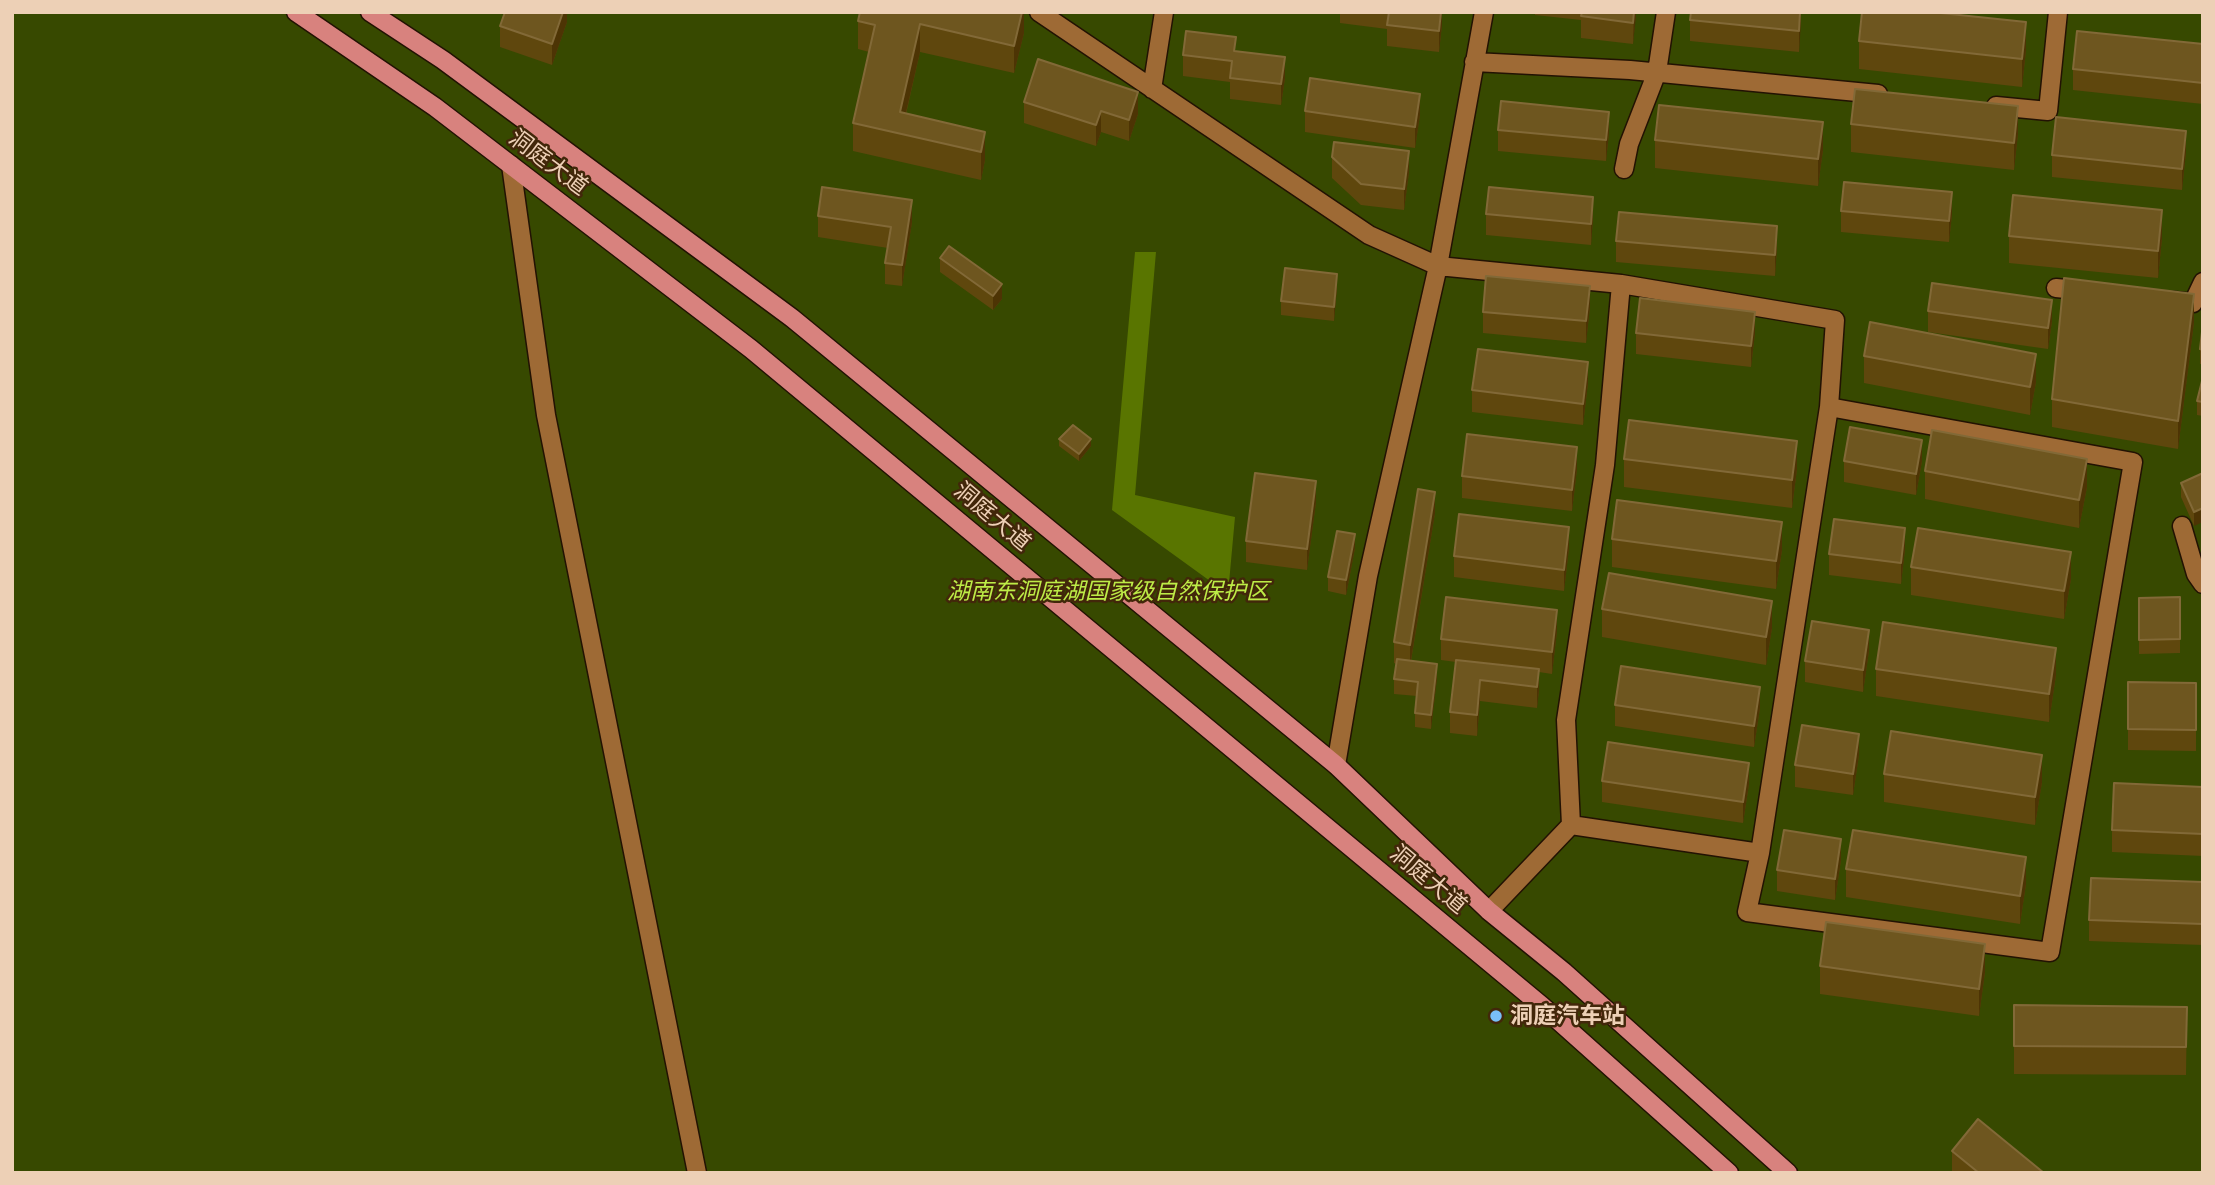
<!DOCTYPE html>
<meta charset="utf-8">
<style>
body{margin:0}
#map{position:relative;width:2215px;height:1185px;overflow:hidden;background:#42270a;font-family:"Roboto Serif",serif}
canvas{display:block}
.frame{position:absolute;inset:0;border:14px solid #edd0b6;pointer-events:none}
</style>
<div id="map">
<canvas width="2215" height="1185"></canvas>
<div class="frame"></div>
</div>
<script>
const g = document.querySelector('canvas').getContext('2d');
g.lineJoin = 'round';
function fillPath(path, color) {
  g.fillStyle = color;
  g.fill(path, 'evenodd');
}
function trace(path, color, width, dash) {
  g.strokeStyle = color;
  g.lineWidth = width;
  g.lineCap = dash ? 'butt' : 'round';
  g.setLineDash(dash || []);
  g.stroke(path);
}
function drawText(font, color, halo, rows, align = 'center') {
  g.font = font + ' "Roboto Serif","Noto Sans SC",serif';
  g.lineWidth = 5;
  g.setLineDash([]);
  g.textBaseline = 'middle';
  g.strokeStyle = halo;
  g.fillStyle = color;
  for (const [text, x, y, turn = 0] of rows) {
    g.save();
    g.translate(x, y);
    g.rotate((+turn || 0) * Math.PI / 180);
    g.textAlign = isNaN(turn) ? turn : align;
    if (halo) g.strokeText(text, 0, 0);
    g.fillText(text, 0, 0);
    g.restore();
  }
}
fillPath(new Path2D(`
 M12 12H2203V1173H12Z`), '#374900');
fillPath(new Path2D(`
 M1135 252H1156L1135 495 1235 517 1228 594 1112 510Z`), '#597500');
const minor = new Path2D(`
 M1039 12 1369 235 1438 266 1368 576 1336 765
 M1484 12 1438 266 1621 284 1835 320 1829 407 1760 853 1571 825 1489 911
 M1474 62 1630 70 1878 94
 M1152 89 1164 12
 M1996 106 2048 111 2058 12
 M1624 169 1629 144 1657 72 1666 12
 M2056 288 2087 291
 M2174 301 2193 303 2203 282
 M2182 526 2196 574 2203 584
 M1571 825 1566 720 1605 465 1621 284
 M1760 853 1747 912 2050 952 2133 462 1829 407`);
const tertiary = new Path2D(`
 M511 165 546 415 697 1173`);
const primary = new Path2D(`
 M296 12 435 107 751 349 1542 1006 1729 1173
 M370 12 443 60 792 318 1336 765 1489 911 1564 972 1788 1173`);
trace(minor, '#221203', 21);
trace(tertiary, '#221203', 21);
trace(primary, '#221203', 21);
trace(minor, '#9e6a35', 18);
trace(tertiary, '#9e6a35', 18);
trace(primary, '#d8827e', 18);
fillPath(new Path2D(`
 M567 12V22L552 65 500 47V26Z
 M1024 12V33L1014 73 920 52 906 114 985 132V160L981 180 853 151V123L869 52 858 49V21Z
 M1340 12H1442V25L1439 52 1387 46V29L1340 23Z
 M1535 12H1636L1633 44 1581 38V20L1535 15Z
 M1801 12 1799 52 1690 41V20Z
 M1859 41 2026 50 2022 87 1859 69Z
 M2203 44V104L2073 90V69Z
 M1236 51 1285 78 1281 105 1230 99V82L1183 76V55Z
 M1024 102 1138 114 1129 141 1101 132 1096 146 1024 123Z
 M1305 111 1420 115 1415 148 1305 132Z
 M1851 124 2018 134 2014 170 1851 152Z
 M1498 130 1609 133 1606 161 1498 151Z
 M1655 140 1823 150 1818 186 1655 168Z
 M2186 152 2182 190 2052 177V155Z
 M1332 157 1409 172 1404 210 1361 205 1332 178Z
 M1841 211 1952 214 1949 242 1841 232Z
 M1486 214 1593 218 1591 245 1486 235Z
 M818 216 912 222 902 286 885 284V263L888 248 818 237Z
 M2009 236 2162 238 2158 278 2009 263Z
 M1616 241 1777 247 1775 276 1616 262Z
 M940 258 1002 299 993 310 940 272Z
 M1337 288 1334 321 1281 315V301Z
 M1590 307 1586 343 1483 333V312Z
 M1928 311 2052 321 2048 349 1928 332Z
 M2194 322 2178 449 2052 427V399Z
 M2203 323V364H2200V349Z
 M1636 333H1755L1751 367 1636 354Z
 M1864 356 2036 382 2030 415 1864 383Z
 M2203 377V416L2197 415V401Z
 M1588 383 1583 425 1472 412V390Z
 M1059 439 1091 446 1079 461 1059 446Z
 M1624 459 1797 469 1792 508 1624 487Z
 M1844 461H1922L1916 495 1844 482Z
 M1577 469 1572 511 1462 498V476Z
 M1925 471 2087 487 2079 528 1925 499Z
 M2203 473 2194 526 2181 497V483Z
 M1316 502 1307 570 1246 562V541Z
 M1435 513 1411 661 1437 678 1431 729 1415 727V713L1417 696 1394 694V679L1396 664 1394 663V642Z
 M1612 539 1782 550 1776 589 1612 567Z
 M1355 548 1346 595 1328 591V577Z
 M1569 548 1564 591 1454 577V556Z
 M1905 549 1901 584 1829 575V554Z
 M1911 567 2071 579 2064 619 1911 595Z
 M2180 597V653L2139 654V598Z
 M1602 609 1772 628 1766 665 1602 637Z
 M1557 631 1552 674 1539 672V690L1537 708 1480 701 1477 736 1450 733V712L1456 662 1441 660V639Z
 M1869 651 1863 692 1805 682V661Z
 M1876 669 2056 675 2049 722 1876 696Z
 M2128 682 2196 683V751L2128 750Z
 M1615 705 1760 708 1754 747 1615 726Z
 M1859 755 1853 795 1795 787V765Z
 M1884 774 2042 782 2035 825 1884 802Z
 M1602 781 1749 784 1743 823 1602 802Z
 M2203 787V856L2112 852V830Z
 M1841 860 1835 900 1777 891V870Z
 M1846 869 2026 884 2020 924 1846 897Z
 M2203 882V945L2089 941V920Z
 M1820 966 1985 972 1979 1016 1820 994Z
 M2014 1005 2187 1007 2186 1075 2014 1074Z
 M1952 1151 2044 1173H1952Z`), '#5f470d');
fillPath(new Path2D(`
 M563 12H567V22L552 65V44Z
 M1022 12H1024V33L1014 73V46Z
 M1441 12H1442V25L1439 52V31Z
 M1634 12H1636V17L1633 44Z
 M1800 12H1801V23L1799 52V31Z
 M2026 22V50L2022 87V59Z
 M920 24V52L901 134 900 112Z
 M1285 57V78L1281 105V84Z
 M1138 92V114L1129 141V120Z
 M1420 94V115L1415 148V127Z
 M2018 106V134L2014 170V143Z
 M1101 111V132L1096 146V125Z
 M1609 112V133L1606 161V140Z
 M1823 122V150L1818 186V159Z
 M2186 131V152L2182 190V169Z
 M985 132V160L981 180V152Z
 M1409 151V172L1404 210V189Z
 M1952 192V214L1949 242V221Z
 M1593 197V218L1591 245V224Z
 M912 200V222L902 286V265Z
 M2162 210V238L2158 278V251Z
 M1777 226V247L1775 276V255Z
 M1337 274V288L1334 321V307Z
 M1002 284V299L993 310V296Z
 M1590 286V307L1586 343V321Z
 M2194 294V322L2178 449V421Z
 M2052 300V321L2048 349V328Z
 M1755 312V333L1751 367V346Z
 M2036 354V382L2030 415V387Z
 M1588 362V383L1583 425V404Z
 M1091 439V446L1079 461V454Z
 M1922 440V461L1916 495V474Z
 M1797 441V469L1792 508V480Z
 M1577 447V469L1572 511V490Z
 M2087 459V487L2079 528V500Z
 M1316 481V502L1307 570V549Z
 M1435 492V513L1410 666V645Z
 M2203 508V522L2194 526V512Z
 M1782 522V550L1776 589V561Z
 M1569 527V548L1564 591V570Z
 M1905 528V549L1901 584V563Z
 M1355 534V548L1346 595V580Z
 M2071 552V579L2064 619V591Z
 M1772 601V628L1766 665V637Z
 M1557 610V631L1552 674V652Z
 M1869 630V651L1863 692V670Z
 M2056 648V675L2049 722V694Z
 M1437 664V678L1431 729V715Z
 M1539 669V690L1537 708V687Z
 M1480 680V701L1477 736V715Z
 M1760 687V708L1754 747V726Z
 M1859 734V755L1853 795V774Z
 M2042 755V782L2035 825V797Z
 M1749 763V784L1743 823V802Z
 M1841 839V860L1835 900V879Z
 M2026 857V884L2020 924V896Z
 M1985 944V972L1979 1016V989Z`), '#4d3404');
const building = new Path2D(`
 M505 12H563L552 44 500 26Z
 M860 12H1022L1014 46 920 24 900 112 985 132 981 152 853 123 875 25 858 21Z
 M1389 12H1441L1439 31 1387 25Z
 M1582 12H1634L1633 23 1581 16Z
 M1691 12H1800L1799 31 1690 20Z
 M1862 12H1931L2026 22 2022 59 1859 41Z
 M1186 31 1236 37 1234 51 1285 57 1281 84 1230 78 1232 61 1183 55Z
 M2077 31 2203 44V83L2073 69Z
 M1038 59 1138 92 1129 120 1101 111 1096 125 1024 102Z
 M1310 78 1420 94 1415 127 1305 111Z
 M1855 89 2018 106 2014 143 1851 124Z
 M1501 101 1609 112 1606 140 1498 130Z
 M1659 105 1823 122 1818 159 1655 140Z
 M2056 117 2186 131 2182 169 2052 155Z
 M1334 142 1409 151 1404 189 1361 184 1332 157Z
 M1844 182 1952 192 1949 221 1841 211Z
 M822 187 912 200 902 265 885 263 891 227 818 216Z
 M1489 187 1593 197 1591 224 1486 214Z
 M2013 195 2162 210 2158 251 2009 236Z
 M1619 212 1777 226 1775 255 1616 241Z
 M949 246 1002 284 993 296 940 258Z
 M1285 268 1337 274 1334 307 1281 301Z
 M1486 276 1590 286 1586 321 1483 312Z
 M2064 278 2194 294 2178 421 2052 399Z
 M1932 283 2052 300 2048 328 1928 311Z
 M1640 298 1755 312 1751 346 1636 333Z
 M1870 322 2036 354 2030 387 1864 356Z
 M2203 323V350L2200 349Z
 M1478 349 1588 362 1583 404 1472 390Z
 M2203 377V402L2197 401Z
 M1629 420 1797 441 1792 480 1624 459Z
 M1073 425 1091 439 1079 454 1059 439Z
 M1850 427 1922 440 1916 474 1844 461Z
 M1932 430 2087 459 2079 500 1925 471Z
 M1467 434 1577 447 1572 490 1462 476Z
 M1255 473 1316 481 1307 549 1246 541Z
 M2203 473V508L2194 512 2181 483Z
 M1418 489 1435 492 1410 645 1394 642Z
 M1617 500 1782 522 1776 561 1612 539Z
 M1459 514 1569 527 1564 570 1454 556Z
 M1834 519 1905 528 1901 563 1829 554Z
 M1918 528 2071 552 2064 591 1911 567Z
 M1337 531 1355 534 1346 580 1328 577Z
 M1609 573 1772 601 1766 637 1602 609Z
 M1446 597 1557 610 1552 652 1441 639Z
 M2180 597V639L2139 640V598Z
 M1812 621 1869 630 1863 670 1805 661Z
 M1883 622 2056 648 2049 694 1876 669Z
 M1397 659 1437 664 1431 715 1415 713 1418 682 1394 679Z
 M1456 660 1539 669 1537 687 1480 680 1477 715 1450 712Z
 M1621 666 1760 687 1754 726 1615 705Z
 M2128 682 2196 683V730L2128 729Z
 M1802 725 1859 734 1853 774 1795 765Z
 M1891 731 2042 755 2035 797 1884 774Z
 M1608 742 1749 763 1743 802 1602 781Z
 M2114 783 2203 787V834L2112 830Z
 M1784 830 1841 839 1835 879 1777 870Z
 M1853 830 2026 857 2020 896 1846 869Z
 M2091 878 2203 882V924L2089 920Z
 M1826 922 1985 944 1979 989 1820 966Z
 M2014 1005 2187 1007 2186 1047 2014 1046Z
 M1978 1119 2044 1173H1979L1952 1151Z`);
fillPath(building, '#6e561f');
trace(building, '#826937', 2);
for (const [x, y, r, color] of [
 [1496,1016,7,"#79bff8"]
]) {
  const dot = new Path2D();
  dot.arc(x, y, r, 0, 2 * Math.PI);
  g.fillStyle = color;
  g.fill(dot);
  trace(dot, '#42270a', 2.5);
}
drawText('23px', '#edd0b6', '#42270a', [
 ["洞庭大道",548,163,37],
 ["洞庭大道",992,517,40],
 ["洞庭大道",1428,880,40]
]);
drawText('italic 23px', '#bdec47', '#42270a', [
 ["湖南东洞庭湖国家级自然保护区",1108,592]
]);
drawText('bold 23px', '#edd0b6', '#42270a', [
 ["洞庭汽车站",1510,1016]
], 'left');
</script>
